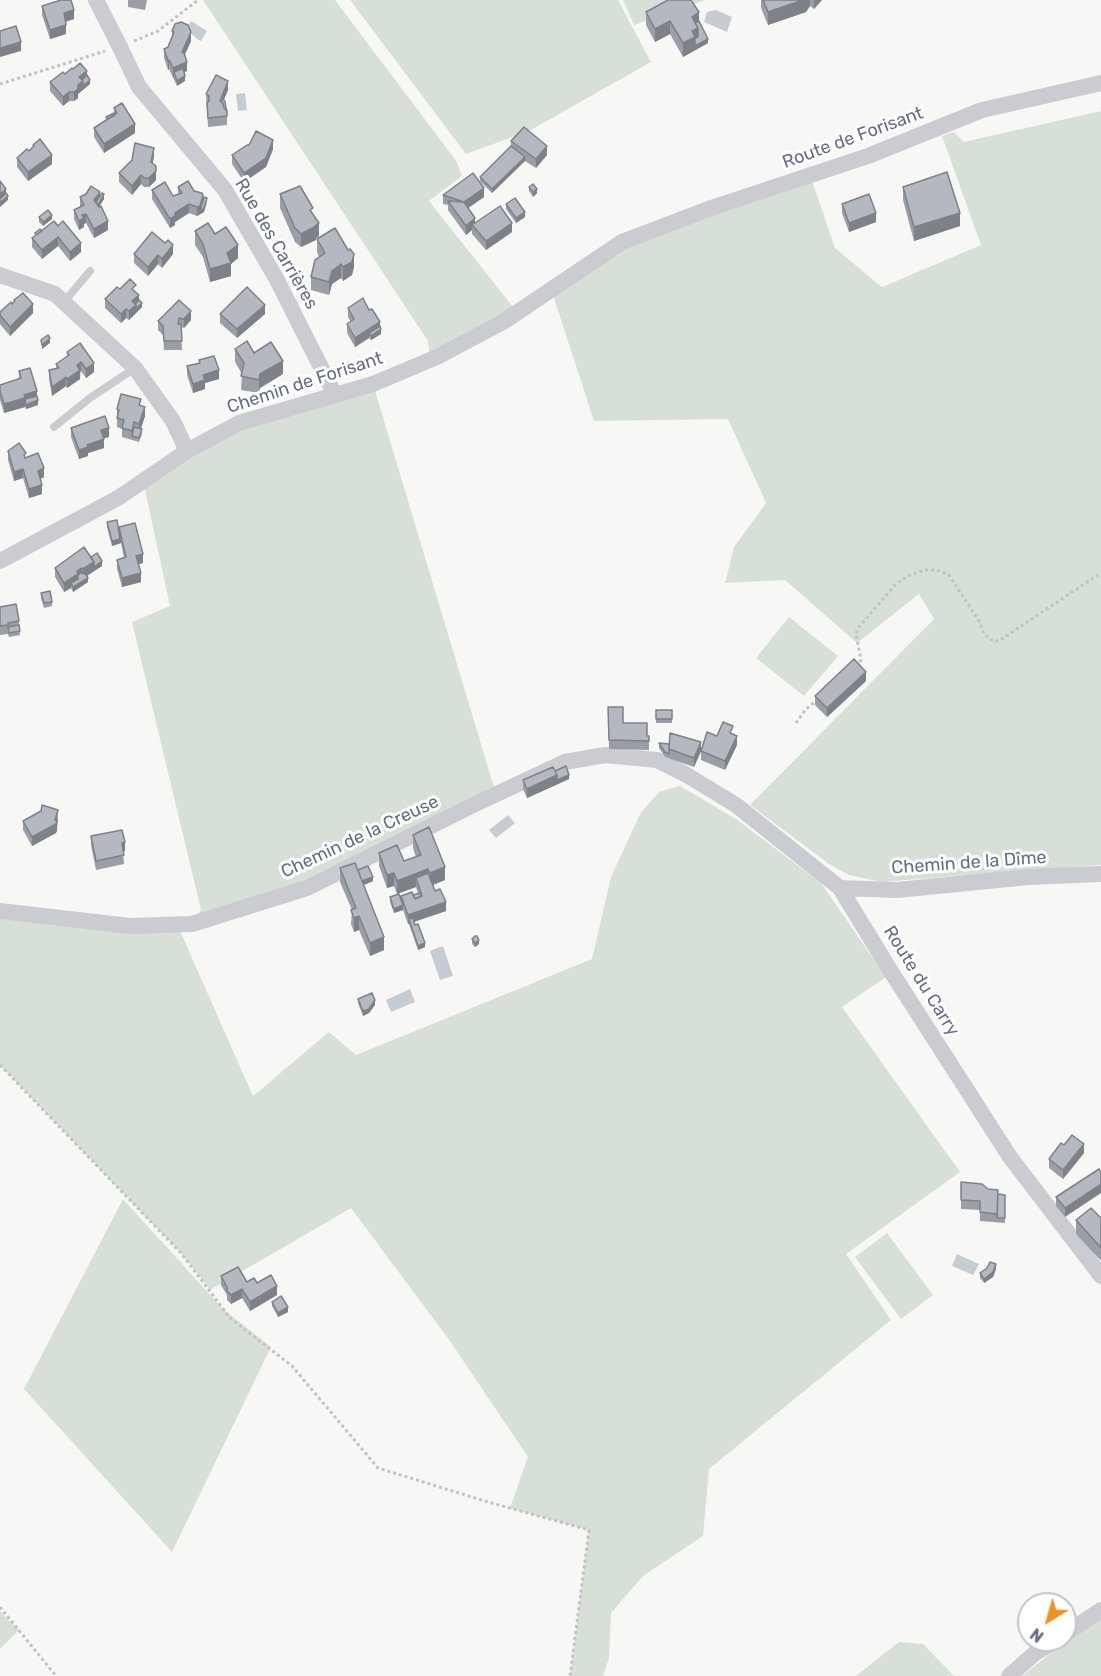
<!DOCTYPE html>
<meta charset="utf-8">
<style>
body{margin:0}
#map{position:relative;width:1101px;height:1676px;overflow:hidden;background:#f7f8f5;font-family:Rubik,sans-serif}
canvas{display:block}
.north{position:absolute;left:1017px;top:1592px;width:60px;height:60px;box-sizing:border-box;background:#fff;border:2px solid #c1c5cf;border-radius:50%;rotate:217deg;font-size:16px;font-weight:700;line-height:24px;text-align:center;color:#656d88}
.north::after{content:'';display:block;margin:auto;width:21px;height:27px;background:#ee9320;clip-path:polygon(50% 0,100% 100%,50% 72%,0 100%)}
</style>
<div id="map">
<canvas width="1101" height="1676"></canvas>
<div class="north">N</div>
</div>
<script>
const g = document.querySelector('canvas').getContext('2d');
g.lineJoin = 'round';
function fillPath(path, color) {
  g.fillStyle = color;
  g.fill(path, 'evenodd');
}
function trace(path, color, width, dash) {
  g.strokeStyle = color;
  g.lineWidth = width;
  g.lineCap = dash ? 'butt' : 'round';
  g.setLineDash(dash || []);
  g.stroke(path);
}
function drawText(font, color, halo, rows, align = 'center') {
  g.font = font + ' Rubik,sans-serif';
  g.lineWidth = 6;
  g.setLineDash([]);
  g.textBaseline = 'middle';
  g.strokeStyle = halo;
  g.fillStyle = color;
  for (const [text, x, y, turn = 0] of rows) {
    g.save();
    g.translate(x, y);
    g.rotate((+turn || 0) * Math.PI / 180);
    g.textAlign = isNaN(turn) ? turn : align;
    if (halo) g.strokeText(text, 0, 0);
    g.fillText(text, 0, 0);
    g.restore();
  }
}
fillPath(new Path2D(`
 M203 0H335L457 162 462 176 429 201 517 312 430 360 428 341Z
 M350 0H618L651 62 529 131 466 154Z
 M623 0H706L634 25Z
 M1101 111V865L881 882 849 875 829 864 750 805 934 619 919 594 857 643 785 580 725 583 734 547 766 503 728 419 594 421 551 289 622 242 810 175 835 248 882 287 981 245 942 136 954 132 964 142Z
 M373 384 496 794 307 888 192 924 201 910 132 622 170 606 143 481 239 423Z
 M789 617 838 656 804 696 756 658Z
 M680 786 736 819 821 883 886 977 842 1007 960 1172 846 1254 891 1320 709 1469 703 1536 643 1576 611 1613 609 1658 603 1676H570L589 1530 510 1508 528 1457 450 1341 351 1208 210 1290 181 1253 0 1065V911L177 924 253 1096 329 1032 356 1055 592 959 611 877 640 814 659 792Z
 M123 1199 223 1309 271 1347 172 1552 24 1389Z
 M887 1233 933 1295 901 1319 855 1257Z
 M0 1611 19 1630 0 1649Z
 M1101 1618V1676H1022L1057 1648Z
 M899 1642 923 1644 954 1676H856Z`), '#d7e0d6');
fillPath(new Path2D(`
 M716 10 732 17 727 32 704 22 707 12Z
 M191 21 207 31 201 41C194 38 192 32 184 29L186 24 189 25Z
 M245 93 247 110 238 111 236 94Z
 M508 815 515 823 496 838 489 830Z
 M443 946 453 976 440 980 430 951Z
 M410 989 415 1002 391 1012 386 1000Z
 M957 1254 979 1264 973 1275 952 1266Z`), '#c6ccd4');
trace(new Path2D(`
 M134 41 158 31 198 0
 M0 84 105 51
 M855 666 861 660 856 634 858 628 896 584 908 576 924 570H937L949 575 979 621 984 634 994 642 1000 640 1101 573
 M796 723 805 710 817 700
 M0 1065 181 1253 230 1318 292 1366 378 1468 488 1502 589 1530 570 1676
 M0 1607 56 1676`), '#c1c2c6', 3, [3, 3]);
trace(new Path2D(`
 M64 302 90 271
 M54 427 90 398 135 368`), '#cbccd1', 8);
trace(new Path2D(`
 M96 0 120 47 139 87 225 190 276 278 335 395
 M0 275 55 294 135 368 173 421 187 451
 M0 561 118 498 187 451 239 423 373 384 437 357 503 322 622 242 711 208 868 156 982 110 1101 83
 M840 888 897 890 1028 877 1101 874
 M0 911 130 926 192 924 307 888 471 806 565 762 605 755 657 760 685 774 736 805 840 888 890 970 1010 1157 1101 1276
 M1065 1634 1101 1610
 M1009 1676 1034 1654 1056 1640`), '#cbccd1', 16);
fillPath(new Path2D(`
 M128 0H147L145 10 128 7Z
 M761 0H822L814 9 810 6 806 12 768 25 761 8Z
 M42 6 74 19 65 22 66 34 50 39 42 15Z
 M646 12 699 21 708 43 683 57 670 34 655 42 646 25Z
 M172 31 191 41 185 54 187 71 184 72 185 81 177 86 169 69 168 70 164 58V49L168 47 172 38Z
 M65 74 87 75 90 84 78 94V98L74 101H69L63 106 50 91V82Z
 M228 90 224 100 227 110V125L208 127 206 94Z
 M114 108 135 133 104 153 94 137V128L106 120V117L114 113Z
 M511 141 547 155 536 168 525 161 492 193 480 181V177L511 146Z
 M33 145 52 164 28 181 17 167V158L29 151 33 148Z
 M273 149 266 167 244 182 232 164V155Z
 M154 157 152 164 156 180 149 187H144L141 184 132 195 119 182V173Z
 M178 187 196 191 207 203 204 212 197 216 189 213 175 222V225L170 228 152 199V190L173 196 178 194Z
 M529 187 537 193 533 197 529 191Z
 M903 187 960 226 914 241 903 200Z
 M280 194 313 215 319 236 316 238V240L301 247 295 242 280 208Z
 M443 195 484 197 468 208 475 223 512 232 486 250 472 234V230L466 235 448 210V205L443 204Z
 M100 196 104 199 99 207 108 230 94 238 86 223 84 224V227L79 230 74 219V210L80 207V197Z
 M506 204 525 217 516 223 506 209Z
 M842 204 876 222 849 232 842 213Z
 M39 217 52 219 43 226 39 222Z
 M54 221 81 252 70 261 58 246 42 259 32 247V238L35 236V233L42 231Z
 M195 231 215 234 238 258 231 264V276L210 282 203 257 195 245Z
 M317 239 354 267 352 275 343 281 341 278 332 284 329 295 311 290V277L319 257 317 252Z
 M134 254H173L162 268 158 264 148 276 134 263Z
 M120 289 136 293 142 307 129 320 126 318 121 323 105 308V299Z
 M14 300 33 313 10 336 0 324V312L12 304 14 303Z
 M179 300 191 320 184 328 181 327 182 350H164L163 335 158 330V321Z
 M348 308 369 310 380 326 381 334 371 340 369 338 355 347 347 333V324L351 322 348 317Z
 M220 314H265L237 338 220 323Z
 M235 349 254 353 283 374 260 388 259 393 241 390 242 374 235 362Z
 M67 352 94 372 86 378 81 371 80 372V379L67 388 66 386 52 396 49 379V370L56 368V364L67 356Z
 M199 360 219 379 205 383V389L193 393 187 375V366L199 363Z
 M19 371 37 396 38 405 26 409 25 407 4 413 0 400V385L19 379Z
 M141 406 145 416 141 429 142 434 139 442 122 437V429L117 427V409Z
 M71 428 109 437 104 438V448L88 453V456L79 459 71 437Z
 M8 451 26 458 44 477 40 479 42 494 29 498 23 478 14 481 8 460Z
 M107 522 119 528 143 563 139 564 141 582 122 587 117 569V560L124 558 121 543 112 546 107 527Z
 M91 557 102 566 87 576 88 582 73 592 71 588 64 592 55 577V568Z
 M41 593 52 602V606L44 608 41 598Z
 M0 607 19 621 20 635 9 637 8 634 0 635Z
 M866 681 827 717 815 705V696Z
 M608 707 623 723 647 736H649V750L609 749Z
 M656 710H672V723H656Z
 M733 734 737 745 725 770 701 760V751L717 736Z
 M659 743 701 751 694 767 665 757 659 748Z
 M555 771 569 779 527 798 523 789V780Z
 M58 819 56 833 32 846 23 830V821Z
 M413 835 445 880 433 885 446 911 414 922 425 947 418 950 409 924H408L403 910 394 913 390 902V897L401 900V896L413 895 418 894 416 887 397 894 394 886 387 888 379 866V853L404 861 416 857 413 848Z
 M91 836 125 851H123L124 864 96 870 91 845Z
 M340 868 358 870 373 881 364 885 384 950 370 956 359 930 354 932 351 924 352 910 340 882Z
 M472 939 479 944 475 947 472 944Z
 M358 999 375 1005 369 1013 363 1016 358 1003Z
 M1064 1145 1084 1153 1063 1179 1049 1168V1159Z
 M1099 1169 1065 1217 1056 1206V1197Z
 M961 1182 988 1189 998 1194 1005 1195V1223L980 1221V1210L961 1209Z
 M1101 1218V1261L1076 1234V1220Z
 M996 1269 993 1277 984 1283 980 1278V1273Z
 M221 1276 257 1283 277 1295 250 1311 242 1298 231 1304 227 1300V1295L221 1285Z
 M272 1302 288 1312 278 1317 272 1306Z`), '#9b9ea6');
fillPath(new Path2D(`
 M803 0H810V6L806 12 768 25V12Z
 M814 0H822L814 9Z
 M74 10V19L64 22V13Z
 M699 12V26H692V17Z
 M670 21V34L655 42V29Z
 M66 25V34L50 39V30Z
 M698 28 708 39V43L683 57V43L692 31Z
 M191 32V41L182 61V52Z
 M21 42V51L0 57V48Z
 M169 60V69L168 70V61Z
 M187 62V71L175 76 174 72V77H173V68Z
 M87 71V80H90V84L78 94V85L79 77Z
 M185 76V81L177 86V81Z
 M228 81V90L221 106 220 101Z
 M78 89V98L74 101V92Z
 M69 92V101L63 106V97Z
 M135 124V133L104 153V144Z
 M273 140V149L266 167 244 182V173Z
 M547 146V155L536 168V159Z
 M154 148V157L151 171V162Z
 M52 155V164L28 181V172Z
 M525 157V161L492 193V189Z
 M156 171V180L149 187V178Z
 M141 175V184L132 195V186Z
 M484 188V197L464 211V202Z
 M6 189V197L8 196V200L0 207V194Z
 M537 189V193L533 197V192Z
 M100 192V201L96 206 94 200Z
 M104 194V199L96 211V207Z
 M203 195V204L207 198 204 212 197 216V207Z
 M189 204V213L175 222V225L170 228V219L175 213Z
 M525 212V217L516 223V218Z
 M876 213V222L849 232V223Z
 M960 213V226L914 241V227Z
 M86 214V223L84 224V227L79 230V221L82 215Z
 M52 215V219L43 226V222Z
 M475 218V227L472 225V230L466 235V226Z
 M108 221V230L94 238V229Z
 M319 223V236L316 238V240L301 247V234Z
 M512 223V232L486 250V241Z
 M58 237V246L42 259V250Z
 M81 243V252L70 261V252Z
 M173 245V254L162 268V259Z
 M238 245V258L231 264V276L210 282V269L227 253Z
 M354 254V267L352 275 343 281V267Z
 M158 255V264L148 276V267Z
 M341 264V278L332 284 329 295V282L332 271Z
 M139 295V304L142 303V307L129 320V311L132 301Z
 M33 304V313L10 336V327Z
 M265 305V314L237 338V329Z
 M126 309V318L121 323V314Z
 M191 311V320L184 328V319Z
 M380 322V330L381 329V334L371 340V336L369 333V338L355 347V338Z
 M50 338V343L42 349V345Z
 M283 361V374L260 388 259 393V380L260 374Z
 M81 362 80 379 67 388V379L77 365Z
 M94 363V372L86 378V369Z
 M219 370V379L205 383V389L193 393V384L203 375Z
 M66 377V386L52 396V387Z
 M37 391V400L25 402V407L4 413V404L24 395Z
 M38 400V405L26 409V405Z
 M145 407V416L139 433V424Z
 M109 428V437L101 439V430Z
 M104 439V448L88 453V456L79 459V450L87 445Z
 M44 468V477L38 480V471Z
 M23 469V478L14 481V472Z
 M42 485V494L29 498V489Z
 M121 539V543L112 546V541Z
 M143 554V563L136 565V556Z
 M102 561V566L94 571V567Z
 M94 562V571L83 578V569Z
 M82 568V577L71 583V588L64 592V583Z
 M141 573V582L122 587V578Z
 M88 578V582L73 592V587Z
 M866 672V681L827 717V708Z
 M737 736V745L725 770V761Z
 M701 742V751L694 767V758Z
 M557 775H569V779L527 798V789Z
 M58 810 57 831 56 833 32 846V837Z
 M125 842V851L122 852V843Z
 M445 867V880L430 886V873Z
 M428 869V882L416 878V887L397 894V881Z
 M394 873V886L387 888V875Z
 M373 877V881L359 887V883Z
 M446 902V911L410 923 409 919V924H408V915Z
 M403 905V910L394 913V909Z
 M359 916V930L354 932V918Z
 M384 937V950L370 956V943Z
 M479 940V944L475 947V943Z
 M425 943V947L418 950V946Z
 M375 1000V1005L369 1013 363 1016V1011Z
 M1084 1144V1153L1063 1179V1170Z
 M1101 1184V1193L1065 1217V1208Z
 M996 1264V1269L993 1277 984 1283V1279Z
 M277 1286V1295L250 1311V1302Z
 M242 1289V1298L231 1304V1295Z
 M288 1307V1312L278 1317V1313Z`), '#7e8187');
const building = new Path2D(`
 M61 0H71L74 10 64 13 66 25 50 30 42 6Z
 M668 0H691L699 12 692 17 698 28 692 31 695 37 683 43 670 21 655 29 646 12Z
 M763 0H803L768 12Z
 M699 21 708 39 695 46V38L698 37V28L695 23Z
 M181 22 188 25 191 32 182 52 184 53 187 62 173 68 169 60 168 61 164 49 168 47 174 32 172 31 175 24Z
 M16 26 21 42 0 48V31Z
 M80 63 87 71 79 77 83 81 78 85V89L74 92H69L63 97 50 82 63 72 65 74 72 68 73 69Z
 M183 68 185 76 177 81 174 72Z
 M87 75 90 80 83 86V81L82 80Z
 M216 75 228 81 220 101 223 103 224 108 227 110V116L208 118 207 103 209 101V96L206 94Z
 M222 99 225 101 226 110 224 108 223 103 221 102Z
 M122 103 135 124 104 144 94 128 117 113 114 108Z
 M114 113 115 115 108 119 106 117Z
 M524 127 547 146 536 159 511 141Z
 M256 131 273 140 266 158 244 173 232 155 247 145H249Z
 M40 139 52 155 28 172 17 158 27 149 29 151 34 146 33 145Z
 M135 143 154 148 151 162 156 166V171L149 178H144L141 175 132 186 119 173 132 160Z
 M511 146 525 157 492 189 480 177Z
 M947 172 960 213 914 227 903 187Z
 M473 173 484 188 464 202 443 195Z
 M0 181 6 189 0 194Z
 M188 181 194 191 202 193 203 195 200 206 197 207 189 204 175 213V216L170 219 152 190 165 182 173 196 182 193 178 187Z
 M533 184 537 189 533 192 529 187Z
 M91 186 100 192 94 200 99 207 101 206 108 221 94 229 86 214 82 215 84 218 79 221 74 210 84 205 80 197 86 194Z
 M300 186 313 208 310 210 319 223 316 225V226L301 234 295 228 280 194Z
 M6 193 8 196 0 203V199Z
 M102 193 104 194 98 205 96 202Z
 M869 194 876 213 849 223 842 204Z
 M204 197 207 198 204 208 200 211Z
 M515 198 525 212 516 218 506 204Z
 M448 201 464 202 475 218 466 226Z
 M500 206 512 223 486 241 472 225Z
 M48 210 52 215 43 222 39 217Z
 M54 221 58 226 63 221 81 243 70 252 58 237 42 250 32 238Z
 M208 223 215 234 226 227 238 245 227 253 231 263 210 269 203 244 195 231Z
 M335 228 348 250 350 249 354 254 352 262 343 267 341 264 332 271 329 282 311 277 315 260 325 253 317 239Z
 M40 229 42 231 36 235 35 233Z
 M152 232 165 243 168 240 173 245 162 259 158 255 148 267 134 254Z
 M130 279 136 285 132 289 139 295 132 301 136 305 129 311 126 309 121 314 105 299 117 287 120 289Z
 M247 287 265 305 237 329 220 314Z
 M23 293 33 304 10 327 0 315V312L11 302 12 304 15 301 14 300Z
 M363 298 369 310 372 309 380 322 355 338 347 324 354 319 348 308Z
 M139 300 142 303 136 309V305L135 304Z
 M179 300 191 311 184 319 179 318 178 324H181L182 341H164L163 326 158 321Z
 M380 326 381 329 371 336 369 333Z
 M48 335 50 338 42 345 41 340Z
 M247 341 254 353 271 342 283 361 260 374 259 380 241 376 244 363 235 349Z
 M80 343 94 363 86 369 81 362 77 365 80 370 67 379 66 377 52 387 49 370 59 368 56 364 69 355 67 352Z
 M214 356 219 370 203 375 205 380 193 384 187 366 200 363 199 360Z
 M30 368 37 391 24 395 25 398 4 404 0 391V385L21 378 19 371Z
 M121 394 141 399 139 405 145 407 139 424 134 422 132 431 122 428 124 420 117 418 119 410 117 409Z
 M37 396 38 400 26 405 25 399Z
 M105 416 109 428 101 430 104 439 87 445 88 447 79 450 71 428Z
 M134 427 142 429 139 438 132 436Z
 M19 443 26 453 24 455 25 458 38 453 44 468 38 471 42 485 29 489 23 469 14 472 8 451Z
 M117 520 120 539 112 541 107 522Z
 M135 523 143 554 136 556 141 573 122 578 117 560 126 557 119 527Z
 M84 547 94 562 83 569 82 568 77 571 78 574 64 583 55 568Z
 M97 553 102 561 94 567V562L91 557Z
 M82 572 83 574 85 573 88 578 73 587 71 583 78 579V575Z
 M50 591 52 602 44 603 41 593Z
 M16 604 19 621 8 623V625L0 626V607Z
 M19 625 20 631 9 633 8 627Z
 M854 659 866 672 827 708 815 696Z
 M608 707H623V723H647V736H649V741L609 740Z
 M656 710H672V719H656Z
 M723 722 733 726 730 733 737 736 725 761 701 751 707 732 717 736Z
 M670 733 701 742 694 758 669 749Z
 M659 743 669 744V754L665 752Z
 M566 766 569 775 557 780V775L555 771Z
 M553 767 557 775 527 789 523 780Z
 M42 805 58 810 55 820 57 822 56 824 32 837 23 821 41 811Z
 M429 827 445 867 430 873 428 869 397 881 394 873 387 875 379 853 397 845 404 861 421 855 413 835Z
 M122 830 125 842 122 843 124 855 96 861 91 836Z
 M355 863 384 937 370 943 359 916 354 918 351 910 356 908 340 868Z
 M368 866 373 877 362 881 358 870Z
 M428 873 435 891 440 889 446 902 408 915 401 896 412 892 415 899 422 896 416 878Z
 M420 893 421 896 415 899 413 895Z
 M399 894 403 905 394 909 390 897Z
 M413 918 415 925 418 924 425 943 418 946 409 919Z
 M475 936H477L479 940 475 943 472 939Z
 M372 993 375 1000 369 1009 363 1011 358 999Z
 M1072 1135 1084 1144 1063 1170 1049 1159 1061 1143 1064 1145Z
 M1099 1169 1101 1172V1184L1065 1208 1056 1197Z
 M961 1182 982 1184 988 1189 998 1190 997 1214 980 1212V1201L961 1200Z
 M998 1194 1005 1195V1218H997Z
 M1091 1208 1101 1218V1248L1076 1220Z
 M990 1262 996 1264 993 1272 984 1279 980 1273 987 1268Z
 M238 1267 247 1282 254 1278 257 1283 271 1275 277 1286 250 1302 242 1289 231 1295 227 1291V1287L221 1276Z
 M281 1296 288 1307 278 1313 272 1302Z`);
fillPath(building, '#b4b8c1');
trace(building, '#7e8187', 1.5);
drawText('18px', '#656d88', '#fff', [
 ["Route de Forisant",853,138,-20],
 ["Rue des Carrières",276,244,60],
 ["Chemin de Forisant",305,383,-18],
 ["Chemin de la Creuse",360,837,-25],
 ["Chemin de la Dîme",969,863,-4],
 ["Route du Carry",921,981,58]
]);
</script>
